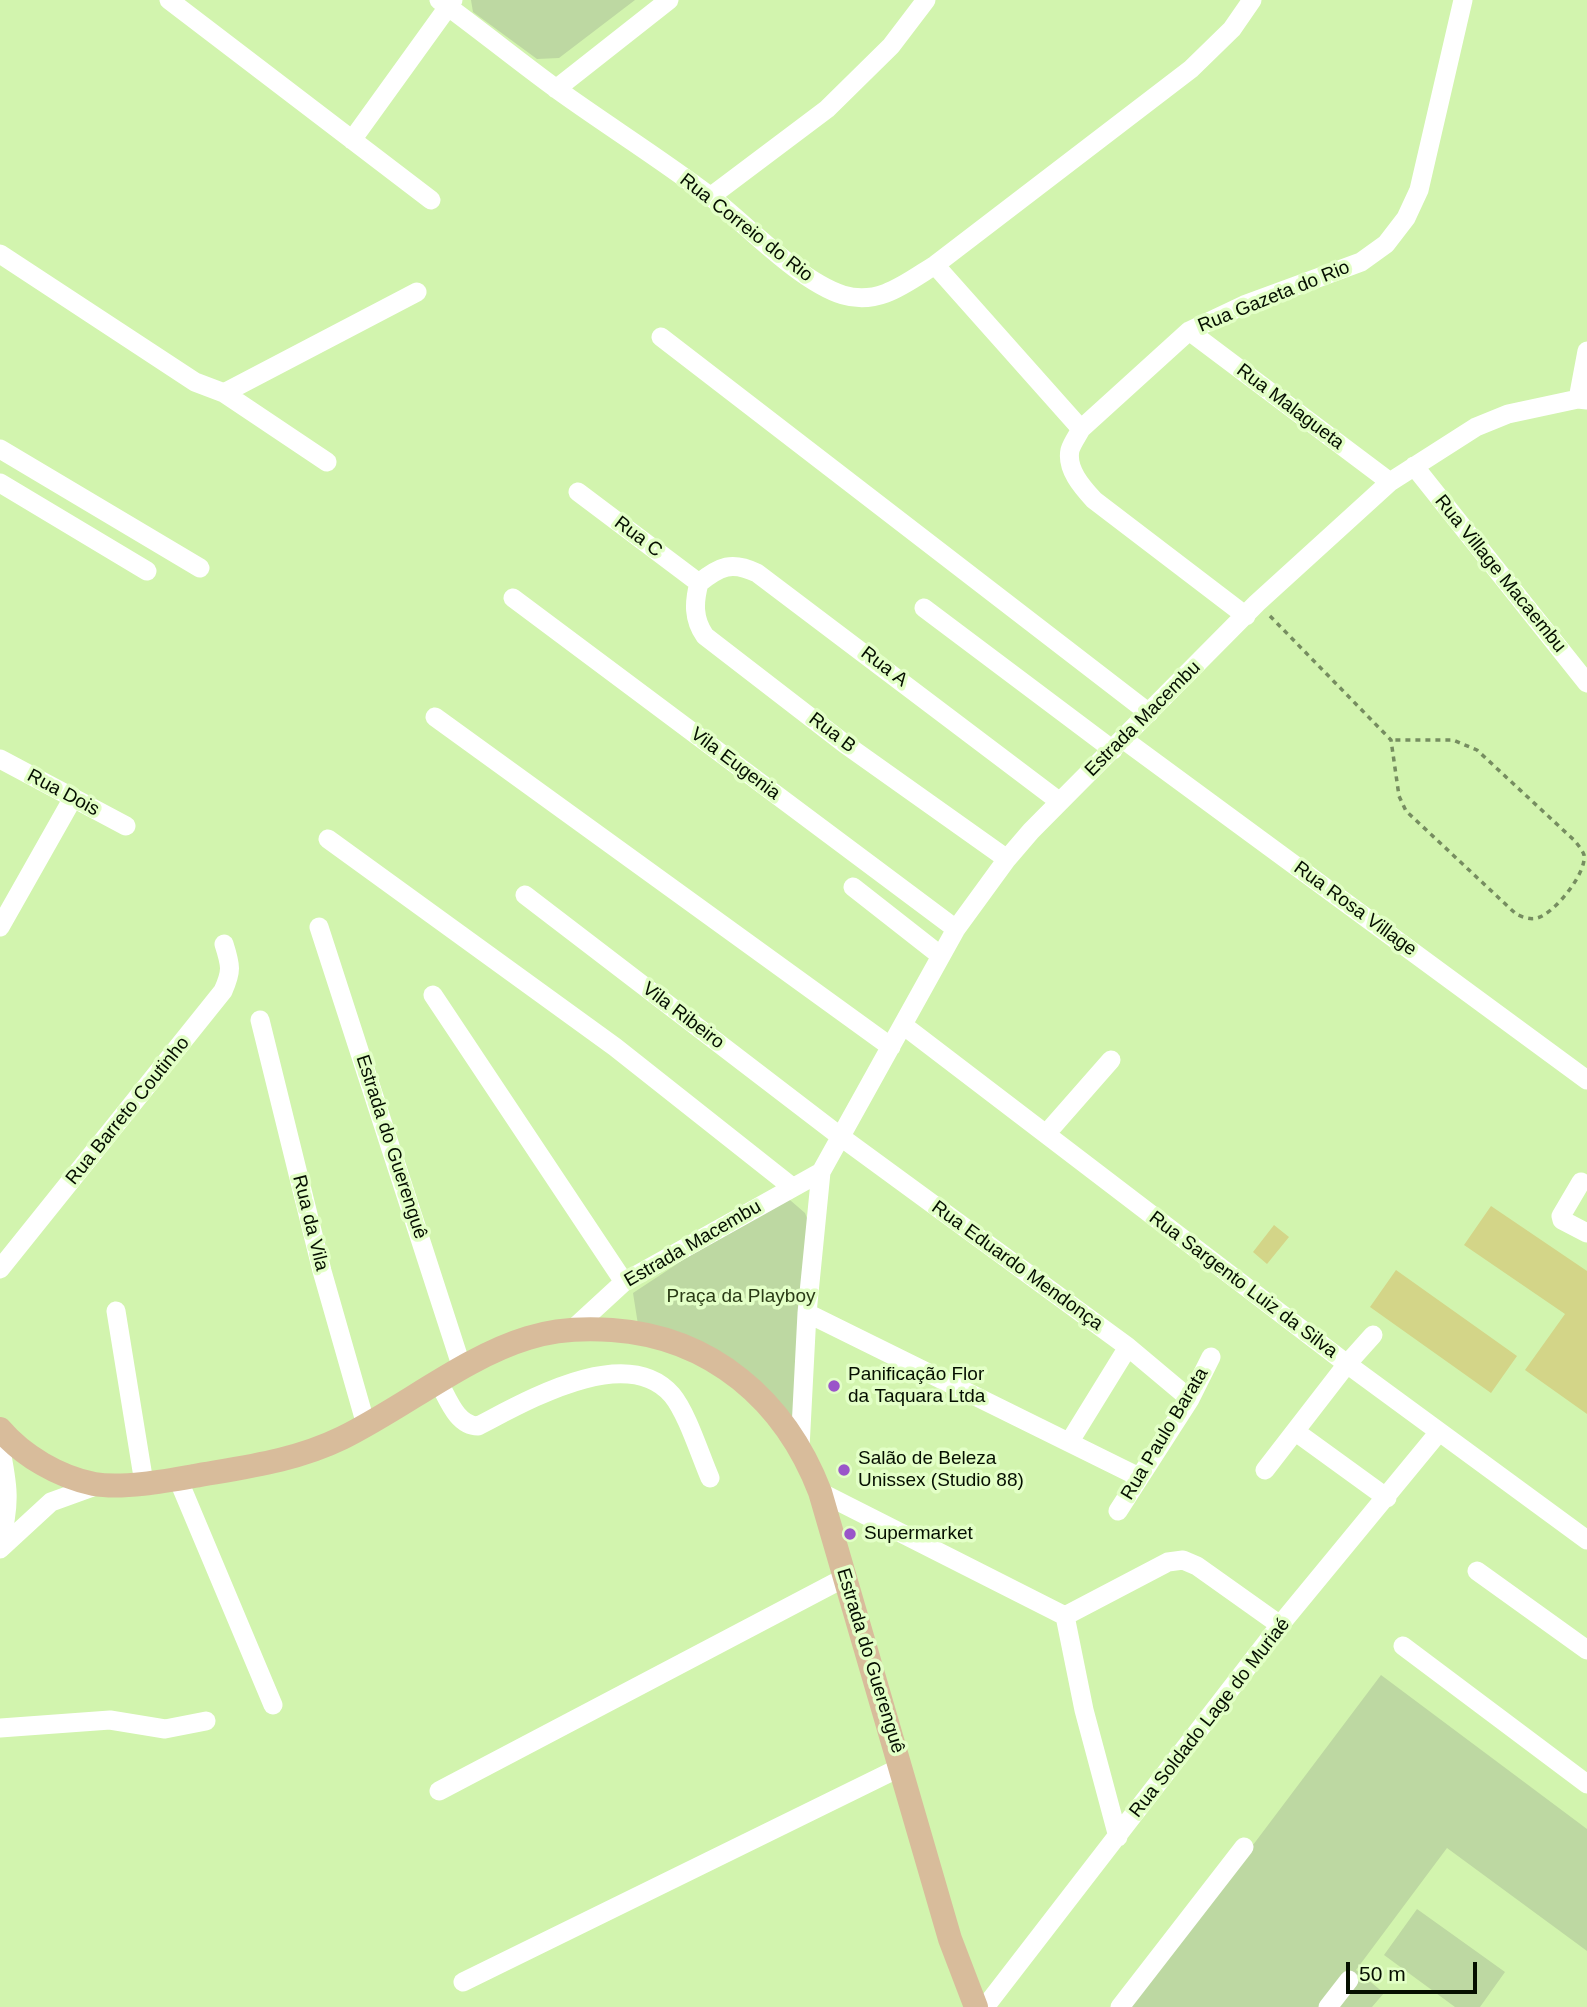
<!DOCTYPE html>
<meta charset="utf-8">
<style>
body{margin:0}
#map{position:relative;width:1587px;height:2007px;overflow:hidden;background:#d2f4ae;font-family:Helvetica,sans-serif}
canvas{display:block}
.scale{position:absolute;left:1346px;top:1962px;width:131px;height:32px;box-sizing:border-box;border:4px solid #050f00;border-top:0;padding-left:9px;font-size:21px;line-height:24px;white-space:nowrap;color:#050f00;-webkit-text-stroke:5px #e3ffc7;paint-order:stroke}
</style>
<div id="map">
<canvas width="1587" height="2007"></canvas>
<div class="scale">50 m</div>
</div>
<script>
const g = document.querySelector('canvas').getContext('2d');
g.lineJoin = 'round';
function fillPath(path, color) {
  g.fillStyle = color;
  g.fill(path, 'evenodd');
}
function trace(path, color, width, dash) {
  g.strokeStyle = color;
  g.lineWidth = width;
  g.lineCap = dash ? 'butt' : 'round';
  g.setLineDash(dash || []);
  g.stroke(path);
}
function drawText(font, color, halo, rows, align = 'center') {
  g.font = font + ' Helvetica,sans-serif';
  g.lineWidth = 7;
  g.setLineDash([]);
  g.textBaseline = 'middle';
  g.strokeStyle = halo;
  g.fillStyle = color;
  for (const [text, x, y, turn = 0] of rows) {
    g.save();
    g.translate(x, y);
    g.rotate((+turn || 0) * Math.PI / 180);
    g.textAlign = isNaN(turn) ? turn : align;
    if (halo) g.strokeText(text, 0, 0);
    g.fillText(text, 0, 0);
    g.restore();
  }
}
fillPath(new Path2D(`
 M471 0H635L559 58 537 59 473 12Z
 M783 1194 805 1213 810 1226 795 1431 785 1415 639 1331 633 1293Z
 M1381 1675 1587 1829V1951L1447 1848 1356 1970 1384 1993 1372 2007H1131Z
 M1417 1909 1505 1972 1480 2007H1455L1384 1955Z`), '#bdd8a2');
fillPath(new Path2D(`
 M1491 1206 1587 1271V1414L1525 1370 1565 1314 1464 1245Z
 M1274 1225 1289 1237 1267 1264 1253 1252Z
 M1396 1270 1517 1356 1491 1393 1370 1307Z`), '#d3d588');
trace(new Path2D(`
 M1270 616 1391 740 1399 796 1406 811 1516 914C1522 917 1530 920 1537 918 1554 914 1587 873 1584 855 1583 851 1578 845 1575 841L1477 750 1453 740H1391`), '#768d60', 3.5, [5, 5]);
trace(new Path2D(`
 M169 0 431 200
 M439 0C479 29 518 61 558 90 608 126 661 159 711 197 748 226 799 281 843 295 879 306 906 283 935 265L1191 69 1232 29 1252 0
 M556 89 669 0
 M352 140 453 0
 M710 197 827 109 891 46 926 0
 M0 254 195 382 224 393 417 292
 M935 265 1081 429
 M1189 331 1390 482
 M661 337 1149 713
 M224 393 327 462
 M1578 399 1587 351
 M0 449 200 568
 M1414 466 1587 683
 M0 483 147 571
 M578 492 699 583
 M699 583C720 566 732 561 757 573L1060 802
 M699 583C694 602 693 619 705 636L845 744 1007 859
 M513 598 956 929
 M924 608 1113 750
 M1246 616 1094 500C1082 487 1066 469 1070 450 1072 443 1078 435 1081 429L1189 331 1244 305 1361 262 1386 244 1406 218 1419 190 1463 0
 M435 717 891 1047
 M1123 739 1587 1080
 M0 759 126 826
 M328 839 615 1047 792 1187
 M853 887 941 956
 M525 895 841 1137 1128 1347 1190 1399
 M0 927 73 798
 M319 927 462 1368
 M433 995 624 1282
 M260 1020 322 1271 366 1425
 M903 1025 1347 1364 1587 1540
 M1046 1134 1111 1060
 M1581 1182 1561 1216 1562 1220 1587 1233
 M0 1269 223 991C232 971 231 966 224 944
 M116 1311 144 1483
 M807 1313 1139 1477
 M574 1328 624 1282 821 1172
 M439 1383C448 1399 457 1426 478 1426 525 1402 626 1342 672 1395 687 1413 700 1455 710 1478
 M1296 1432 1387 1498
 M1070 1441 1128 1347
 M0 1446C8 1485 11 1503 0 1543
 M800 1448 807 1313 821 1172 956 929 1007 859 1031 831 1257 603 1390 482 1476 427 1508 414 1578 399 1587 400
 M1265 1470 1347 1364 1373 1335
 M178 1479 273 1705
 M820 1492 1065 1616 1084 1710 1118 1837
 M1118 1511 1190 1399 1211 1357
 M0 1549 51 1502 98 1485
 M1477 1571 1587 1650
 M1065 1616 1168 1562 1183 1560 1197 1566 1280 1625
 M1403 1646 1587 1784
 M0 1728 110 1720 165 1729 206 1721
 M439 1791 844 1578
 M463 1982 901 1767
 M985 2007 1280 1625 1439 1432
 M1120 2007 1244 1847
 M1328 2007 1349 1980`), '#fff', 19);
trace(new Path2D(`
 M0 1429C23 1456 59 1477 94 1484 122 1489 166 1481 194 1476 245 1467 295 1461 342 1438 403 1408 465 1357 528 1338 556 1329 583 1328 612 1330 712 1337 785 1401 820 1492L950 1939 976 2007`), '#d8bc9b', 24);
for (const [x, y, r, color] of [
 [834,1386,7,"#9a55c9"],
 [844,1470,7,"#9a55c9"],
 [850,1534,7,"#9a55c9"]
]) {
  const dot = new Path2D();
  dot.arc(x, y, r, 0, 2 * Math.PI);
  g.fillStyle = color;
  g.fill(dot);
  trace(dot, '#e3ffc7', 2.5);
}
drawText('19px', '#050f00', '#e3ffc7', [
 ["Rua Correio do Rio",746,228,38],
 ["Rua Gazeta do Rio",1274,297,-22],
 ["Rua Malagueta",1290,407,37],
 ["Rua C",638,537,37],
 ["Rua Village Macaembu",1500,574,51],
 ["Rua A",884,667,37],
 ["Estrada Macembu",1143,719,-45],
 ["Rua B",832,733,37],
 ["Vila Eugenia",735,764,37],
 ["Rua Dois",63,793,28],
 ["Rua Rosa Village",1355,909,36],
 ["Vila Ribeiro",683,1016,37],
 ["Rua Barreto Coutinho",128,1111,-51],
 ["Estrada do Guerenguê",391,1147,72],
 ["Rua da Vila",310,1223,76],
 ["Estrada Macembu",693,1244,-30],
 ["Rua Eduardo Mendonça",1017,1266,36],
 ["Rua Sargento Luiz da Silva",1243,1285,37],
 ["Rua Paulo Barata",1165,1434,-59],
 ["Estrada do Guerenguê",870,1661,73],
 ["Rua Soldado Lage do Muriaé",1210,1718,-52]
]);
drawText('19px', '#2a3b16', '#e3ffc7', [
 ["Praça da Playboy",741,1297]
]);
drawText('19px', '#050f00', '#e3ffc7', [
 ["Panificação Flor",848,1375],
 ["da Taquara Ltda",848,1397],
 ["Salão de Beleza",858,1459],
 ["Unissex (Studio 88)",858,1481],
 ["Supermarket",864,1534]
], 'left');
</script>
